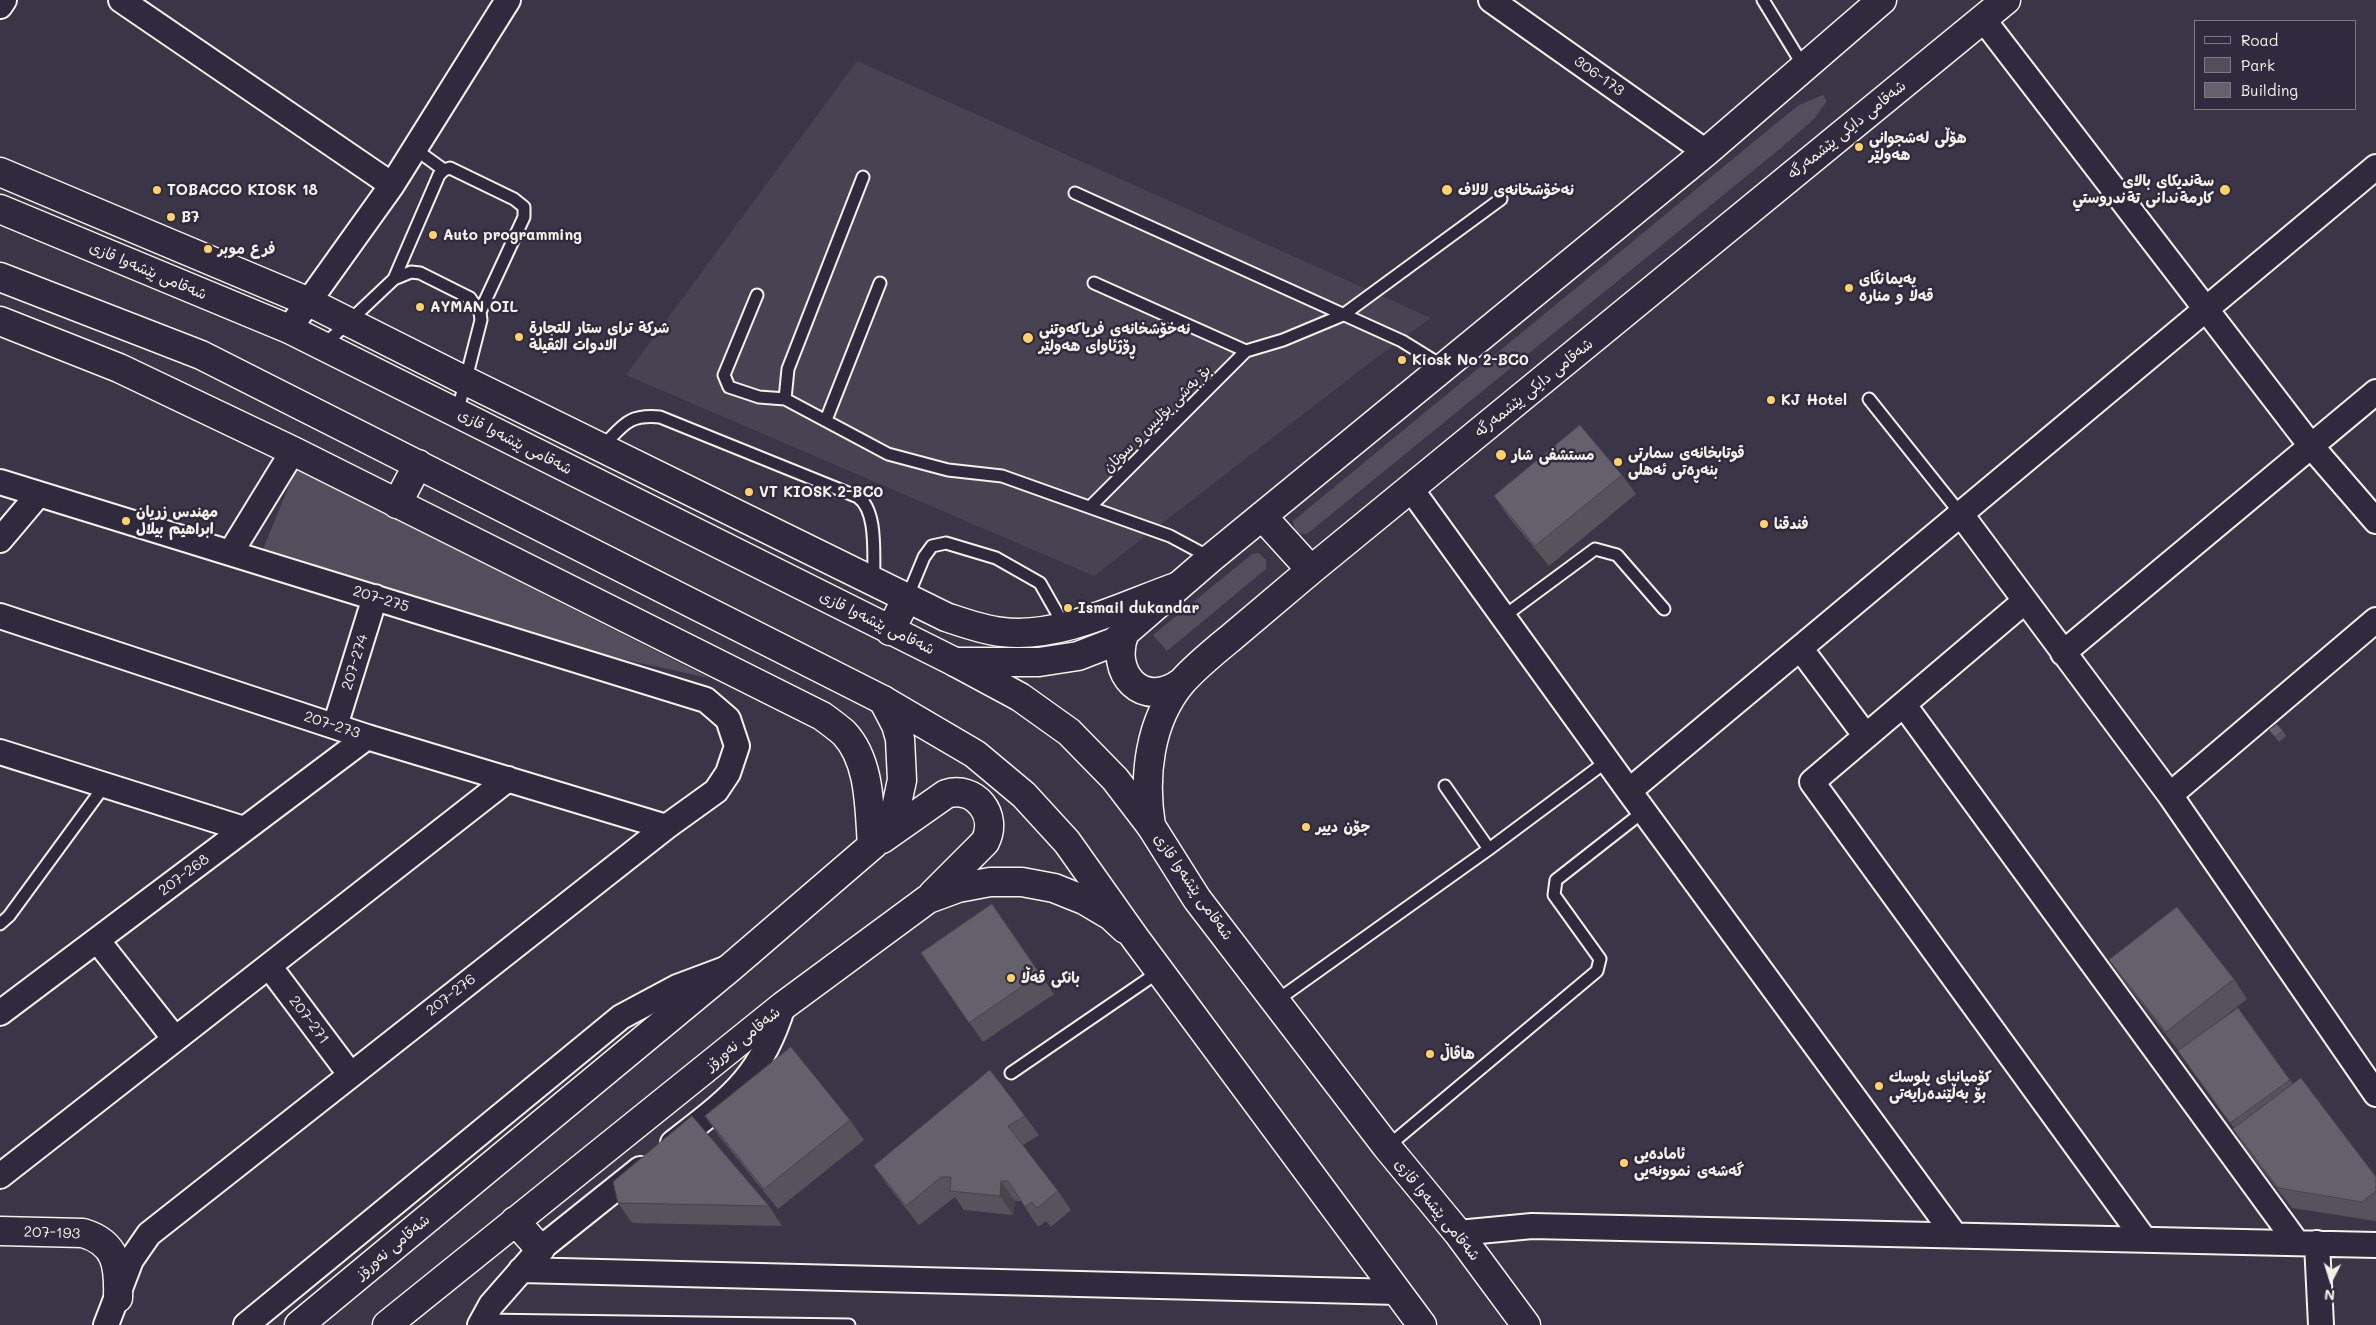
<!DOCTYPE html>
<meta charset="utf-8">
<style>
body{margin:0}
#map{position:relative;width:2376px;height:1325px;overflow:hidden;background:#3b3647;font-family:Mali,sans-serif}
canvas{display:block}
.legend{position:absolute;left:2194px;top:20px;width:162px;height:90px;box-sizing:border-box;background:#2f2a3d;border:1px solid #7e7a81;margin:0;padding:6px 9px;list-style:none;font-size:15px;color:#f4f1e8}
.legend li{display:flex;align-items:center;gap:10px;height:25px}
.legend b{width:25px;border:1px solid #7e7a81}
.north{position:absolute;left:2306px;top:1255px;width:50px;height:50px;-webkit-text-stroke:4px #2f2a3d;paint-order:stroke;rotate:185deg;font-size:14px;font-weight:700;line-height:20px;text-align:center;color:#f4f1e8}
.north::after{content:'';display:block;margin:auto;width:18px;height:22px;background:#f4f1e8;clip-path:polygon(50% 0,100% 100%,50% 72%,0 100%)}
</style>
<div id="map">
<canvas width="2376" height="1325"></canvas>
<ul class="legend">
<li><b style="height:6px;background:#2f2a3d"></b>Road</li>
<li><b style="height:14px;background:#534e5c"></b>Park</li>
<li><b style="height:14px;background:#65616c"></b>Building</li>
</ul>
<div class="north">N</div>
</div>
<script>
const g = document.querySelector('canvas').getContext('2d');
g.lineJoin = 'round';
function fillPath(path, color) {
  g.fillStyle = color;
  g.fill(path, 'evenodd');
}
function trace(path, color, width, dash) {
  g.strokeStyle = color;
  g.lineWidth = width;
  g.lineCap = dash ? 'butt' : 'round';
  g.setLineDash(dash || []);
  g.stroke(path);
}
function drawText(font, color, halo, rows, align = 'center') {
  g.font = font + ' Mali,"Playpen Sans Arabic",sans-serif';
  g.lineWidth = 5;
  g.setLineDash([]);
  g.textBaseline = 'middle';
  g.strokeStyle = halo;
  g.fillStyle = color;
  for (const [text, x, y, turn = 0] of rows) {
    g.save();
    g.translate(x, y);
    g.rotate((+turn || 0) * Math.PI / 180);
    g.textAlign = isNaN(turn) ? turn : align;
    if (halo) g.strokeText(text, 0, 0);
    g.fillText(text, 0, 0);
    g.restore();
  }
}
fillPath(new Path2D(`
 M857 61 1431 318 1376 358 1094 576 626 375Z`), '#484352');
fillPath(new Path2D(`
 M1823 95 1827 101 1814 119 1781 148 1307 534 1296 533 1293 521 1768 130 1799 105Z
 M296 469 709 678 603 655 263 549Z
 M1259 553 1266 560V569L1167 651 1153 635 1252 554Z`), '#534e5c');
const service = new Path2D(`
 M1763 0 1804 67
 M415 149 444 170
 M863 177 788 369 785 399 888 454 948 470 1002 476 1170 536 1211 558
 M1075 193 1402 341 1444 367
 M394 279 439 175 444 170 450 168 514 199 524 207V217L480 312
 M1094 283 1246 351 1283 340 1343 315 1501 199
 M757 295 724 375 729 387 759 397 785 399
 M323 346 394 279 411 272 420 273 470 298 480 312 481 320 457 414
 M1869 399 1960 513
 M826 420 880 283
 M602 447C623 426 627 414 660 417L858 497C878 511 873 556 874 580
 M1090 507 1246 351
 M907 598 924 557 932 546 946 543 996 558 1040 583 1065 627
 M1503 617 1595 549 1617 555 1664 609
 M1445 786 1489 849
 M0 924 9 916 105 785
 M1276 1001 1489 849 1607 761
 M1011 1073 1160 971
 M1387 1147 1597 971 1600 959 1554 895 1556 880 1644 811
 M483 1320 849 1325`);
const minor = new Path2D(`
 M121 0 392 185
 M1491 0 1706 152
 M0 6 4 0
 M1983 19 2311 446 2376 521
 M289 329 392 185 508 0
 M0 482 706 700 728 719 737 746 728 773 716 791 666 827 149 1234 131 1260 106 1325
 M1411 489 1629 791 1954 1234
 M1960 513 2170 795 2376 1094
 M0 540 38 495
 M231 552 293 451
 M2025 601 1812 782 2144 1239
 M0 616 367 737 666 827
 M1800 648 1865 735
 M2063 653 2376 392
 M1904 705 2297 1243
 M335 726 375 597
 M0 752 244 829
 M1629 791 2376 167
 M2170 795 2376 620
 M97 940 175 1039
 M269 966 350 1074
 M0 1013 367 737
 M673 1143C729 1099 761 1078 783 1006
 M0 1176 508 779
 M1458 1233 1532 1226 2376 1245
 M2317 1243 2321 1325
 M521 1270 1398 1292
 M246 1325 621 1017 677 987 725 969
 M480 1325 491 1305 540 1249 640 1169`);
const tertiary = new Path2D(`
 M1262 516 1311 570
 M1125 632C1108 673 1143 711 1182 682
 M955 662H1039L1078 656 1114 642 1211 558 1706 152 1882 0
 M1151 826C1143 777 1149 721 1182 682 1197 665 1216 650 1233 636 1259 614 1285 592 1311 570L2006 0
 M0 1231 83 1233C117 1243 119 1266 118 1298`);
const secondary = new Path2D(`
 M0 172 309 302 466 381 946 617C964 623 983 630 1002 632 1060 639 1122 606 1176 587
 M0 321 119 368 293 451 822 716C829 721 837 727 844 733 871 762 869 808 872 845`);
const primary = new Path2D(`
 M882 839 946 794C975 785 999 815 985 842L933 894
 M515 1221 540 1249
 M299 1325 731 967 874 844 896 808 902 780 900 739 896 725 883 700
 M387 1325 783 1006 928 899 958 888 990 882H1022L1054 888 1084 900 1111 916 1125 929`);
const trunk = new Path2D(`
 M0 209 289 329 955 662 1020 697 1069 732 1115 779 1151 826 1197 899 1387 1147 1458 1233 1526 1325
 M0 277 201 355 883 700 975 754 1024 795 1067 842 1135 938 1422 1325
 M397 504 418 464
 M890 631 907 598`);
trace(service, '#f4f1e8', 15);
trace(minor, '#f4f1e8', 28);
trace(tertiary, '#f4f1e8', 31);
trace(secondary, '#f4f1e8', 31);
trace(primary, '#f4f1e8', 31);
trace(trunk, '#f4f1e8', 31);
trace(service, '#2f2a3d', 11);
trace(minor, '#2f2a3d', 24);
trace(tertiary, '#2f2a3d', 28);
trace(secondary, '#2f2a3d', 28);
trace(primary, '#2f2a3d', 28);
trace(trunk, '#2f2a3d', 28);
fillPath(new Path2D(`
 M1622 475 1636 494 1549 566 1508 516 1494 496Z
 M2269 730 2283 731 2286 736 2279 742Z
 M992 904 1054 994 983 1042 921 953Z
 M2109 960 2234 979 2247 999 2209 1029 2238 1008 2293 1084 2376 1177V1221L2292 1208 2246 1149 2233 1129 2234 1128 2178 1051H2179L2123 980Z
 M705 1116 850 1120 864 1140 778 1209 719 1136Z
 M1025 1116 1039 1135 1023 1145 1058 1191 1071 1210 1051 1227 1046 1221 1038 1227 1021 1201H1015L1013 1215 964 1210 955 1197 919 1225 888 1186 874 1166Z
 M618 1203 769 1206 782 1226 632 1223Z`), '#57535d');
fillPath(new Path2D(`
 M1001 1181 1015 1201 1013 1215 1000 1196Z`), '#47444c');
const building = new Path2D(`
 M1580 425 1622 475 1535 546 1494 496Z
 M2277 724 2283 731 2275 737 2269 730Z
 M992 904 1040 974 969 1023 921 953Z
 M2177 907 2234 979 2166 1032 2109 960Z
 M2238 1008 2290 1080 2230 1123 2178 1051Z
 M791 1047 850 1120 764 1189 705 1116Z
 M990 1070 1025 1116 1008 1126 1058 1191 1037 1208 1032 1202 1025 1207 1008 1181H1001L1000 1196 950 1191 951 1177H941L906 1206 874 1166Z
 M2301 1078 2376 1177V1191L2362 1202 2278 1188 2233 1129Z
 M692 1116 769 1206 618 1203 613 1182Z`);
fillPath(building, '#65616c');
trace(building, '#47444c', 1);
for (const [x, y, r, color] of [
 [1859,147,5,"#ffd166"],
 [157,190,5,"#ffd166"],
 [1447,190,6,"#ffd166"],
 [2225,190,6,"#ffd166"],
 [171,217,5,"#ffd166"],
 [433,235,5,"#ffd166"],
 [208,249,5,"#ffd166"],
 [1849,288,5,"#ffd166"],
 [420,307,5,"#ffd166"],
 [519,337,5,"#ffd166"],
 [1028,338,6,"#ffd166"],
 [1402,360,5,"#ffd166"],
 [1771,400,5,"#ffd166"],
 [1501,455,6,"#ffd166"],
 [1618,462,5,"#ffd166"],
 [749,492,5,"#ffd166"],
 [126,521,5,"#ffd166"],
 [1764,524,5,"#ffd166"],
 [1068,608,5,"#ffd166"],
 [1306,827,5,"#ffd166"],
 [1011,978,5,"#ffd166"],
 [1430,1054,5,"#ffd166"],
 [1879,1086,5,"#ffd166"],
 [1624,1163,5,"#ffd166"]
]) {
  const dot = new Path2D();
  dot.arc(x, y, r, 0, 2 * Math.PI);
  g.fillStyle = color;
  g.fill(dot);
  trace(dot, '#2f2a3d', 2);
}
drawText('15px', '#f4f1e8', '#2f2a3d', [
 ["306-173",1599,76,35],
 ["شەقامی دایکی پێشمەرگە",1847,130,-39],
 ["شەقامی پێشەوا قازی",148,271,23],
 ["شەقامی دایکی پێشمەرگە",1534,388,-39],
 ["بۆ بەشی پۆلیس و سوتان",1157,419,-45],
 ["شەقامی پێشەوا قازی",515,442,27],
 ["207-275",381,599,17],
 ["شەقامی پێشەوا قازی",877,623,26],
 ["207-274",355,662,-73],
 ["207-273",332,725,18],
 ["207-268",184,875,-37],
 ["شەقامی پێشەوا قازی",1193,887,55],
 ["207-276",451,995,-38],
 ["207-271",309,1020,53],
 ["شەقامی نەورۆز",743,1039,-39],
 ["شەقامی پێشەوا قازی",1437,1210,51],
 ["207-193",52,1233,2],
 ["شەقامی نەورۆز",393,1247,-40]
]);
drawText('bold 15px', '#f4f1e8', '#2f2a3d', [
 ["هۆڵی لەشجوانی",1869,138],
 ["هەولێر",1869,155],
 ["سةنديكاى بالاى",2214,181,"right"],
 ["كارمةندانى تةندروستي",2214,198,"right"],
 ["TOBACCO KIOSK 18",167,190],
 ["نەخۆشخانەی لالاف",1458,190],
 ["B7",181,217],
 ["Auto programming",443,235],
 ["فرع موبر",218,249],
 ["پەیمانگای",1859,279],
 ["قەلا و منارە",1859,296],
 ["AYMAN OIL",430,307],
 ["شركة ترای ستار للتجارة",529,328],
 ["الادوات الثقيلة",529,345],
 ["نەخۆشخانەی فریاکەوتنی",1039,329],
 ["ڕۆژئاوای هەولێر",1039,346],
 ["Kiosk No 2-BC0",1412,360],
 ["KJ Hotel",1781,400],
 ["قوتابخانەی سمارتی",1628,453],
 ["بنەڕەتی ئەهلی",1628,470],
 ["مستشفى شار",1512,455],
 ["VT KIOSK 2-BC0",759,492],
 ["مهندس زريان",136,512],
 ["ابراهيم بيلال",136,529],
 ["فندقنا",1774,524],
 ["Ismail dukandar",1078,608],
 ["جۆن دییر",1316,827],
 ["بانکی قەڵا",1021,978],
 ["هاڤاڵ",1440,1054],
 ["کۆمپانیای پلوسك",1889,1077],
 ["بۆ بەڵێندەرایەتی",1889,1094],
 ["ئامادەیی",1634,1154],
 ["گەشەی نموونەیی",1634,1171]
], 'left');
</script>
